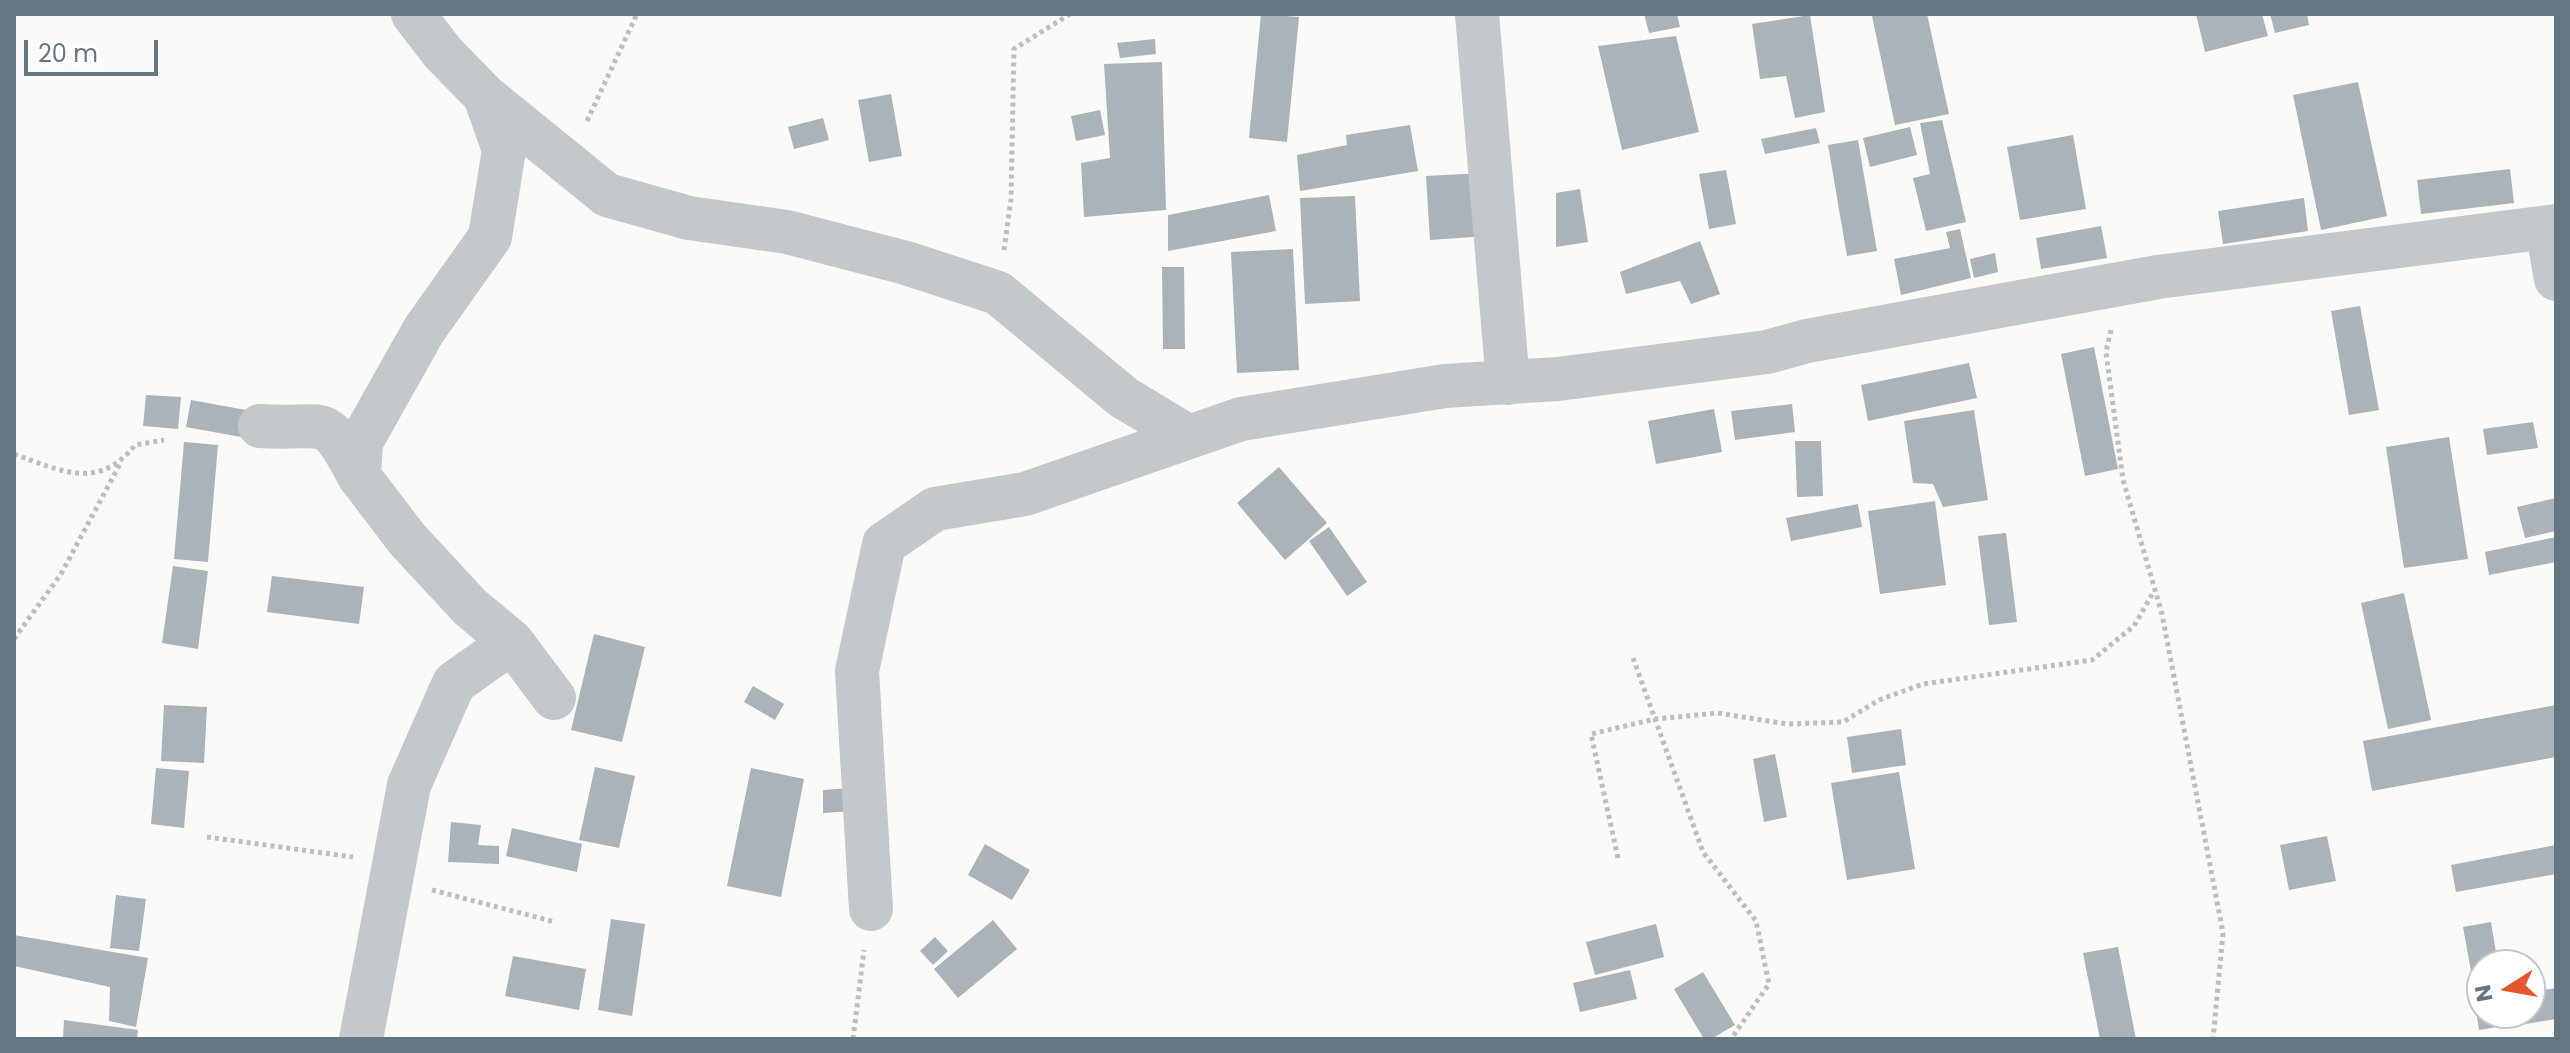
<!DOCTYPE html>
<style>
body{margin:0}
#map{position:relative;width:2570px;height:1053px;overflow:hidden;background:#fafaf8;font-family:Poppins,sans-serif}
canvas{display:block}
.frame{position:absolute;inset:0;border:16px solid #657683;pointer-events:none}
.north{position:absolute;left:2466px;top:949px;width:80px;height:80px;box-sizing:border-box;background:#fff;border:2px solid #c1c8cd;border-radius:50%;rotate:259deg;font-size:22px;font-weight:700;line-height:32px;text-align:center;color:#657683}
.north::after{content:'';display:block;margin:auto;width:28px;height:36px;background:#e4572e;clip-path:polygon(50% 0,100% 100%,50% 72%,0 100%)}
.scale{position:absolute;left:24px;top:40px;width:134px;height:36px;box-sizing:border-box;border:4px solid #657683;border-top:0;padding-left:10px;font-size:24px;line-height:28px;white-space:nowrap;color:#657683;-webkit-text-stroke:6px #fff;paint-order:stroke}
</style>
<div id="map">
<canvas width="2570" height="1053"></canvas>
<div class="frame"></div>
<div class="north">N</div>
<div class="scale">20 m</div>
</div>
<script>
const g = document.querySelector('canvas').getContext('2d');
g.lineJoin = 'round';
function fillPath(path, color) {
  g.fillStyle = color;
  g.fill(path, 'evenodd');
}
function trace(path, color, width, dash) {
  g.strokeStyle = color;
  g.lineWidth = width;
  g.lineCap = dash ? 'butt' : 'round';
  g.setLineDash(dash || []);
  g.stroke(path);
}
fillPath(new Path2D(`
 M1261 14 1299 17 1287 142 1249 138Z
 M1644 14H1677L1680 27 1649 33Z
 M1882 14H1927L1949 114 1895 125 1872 16Z
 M2196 14H2262L2268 36 2205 52Z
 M2270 14H2307L2309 25 2275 33Z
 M1810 15 1825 112 1795 118 1786 76 1760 79 1752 24Z
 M1676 36 1699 132 1622 150 1598 46Z
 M1155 39 1156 54 1120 58 1117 43Z
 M1162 62 1166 210 1084 217 1081 163 1110 158 1104 64Z
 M2358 82 2387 216 2321 230 2293 95Z
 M891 94 902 156 869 162 858 100Z
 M1100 110 1105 135 1076 141 1071 116Z
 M823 118 829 140 794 149 788 127Z
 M1942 120 1966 222 1926 231 1913 178 1930 174 1920 123Z
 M1410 125 1418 171 1300 191 1297 155 1347 145 1346 135Z
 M1910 127 1917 155 1870 167 1863 138Z
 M1816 128 1820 143 1765 154 1761 139Z
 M2073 135 2086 209 2020 220 2007 147Z
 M1858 140 1877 251 1847 256 1828 145Z
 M2510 169 2514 203 2421 214 2417 180Z
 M1726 170 1736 224 1709 229 1699 174Z
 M1483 173 1487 236 1430 240 1426 176Z
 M1580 189 1588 242 1556 247V193Z
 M1269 195 1276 231 1168 251V215Z
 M1355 196 1360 301 1305 304 1300 198Z
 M2304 198 2308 231 2223 244 2218 211Z
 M2101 226 2107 258 2041 269 2036 238Z
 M1960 229 1971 278 1901 295 1894 259 1950 248 1946 232Z
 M1700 241 1720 294 1691 304 1680 281 1626 294 1620 272Z
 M1293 249 1299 370 1237 373 1231 252Z
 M1995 253 1998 272 1974 278 1970 259Z
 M1162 267H1184L1185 349H1163Z
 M2360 306 2379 410 2349 415 2331 311Z
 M2094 347 2118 469 2085 476 2061 354Z
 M1969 363 1977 398 1868 421 1861 385Z
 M146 395 181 397 178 429 143 426Z
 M191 400 246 410 241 437 186 427Z
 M1792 404 1795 432 1735 440 1731 411Z
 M1714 409 1722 452 1656 464 1648 421Z
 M1974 410 1988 500 1943 507 1933 484 1913 483 1904 421Z
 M2533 422 2538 448 2487 455 2483 429Z
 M2449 437 2468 559 2404 568 2386 447Z
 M1795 441H1821L1823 496 1797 497Z
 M184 442 218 445 208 562 174 559Z
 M1279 467 1327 523 1285 560 1237 503Z
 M2556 498V531L2525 538 2517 507Z
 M1935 501 1946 585 1880 594 1868 511Z
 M1858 504 1862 527 1791 541 1786 518Z
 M1329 527 1367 582 1347 596 1309 541Z
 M2006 533 2017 622 1989 625 1978 536Z
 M2556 537V562L2489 575 2485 552Z
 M173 566 208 571 198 649 162 643Z
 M272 576 364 587 359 624 267 612Z
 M2404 593 2431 720 2388 729 2361 603Z
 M594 634 645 647 622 742 571 730Z
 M753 686 784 704 775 720 744 702Z
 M164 705 207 707 204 763 161 761Z
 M2556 705V757L2372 791 2363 741Z
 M1901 729 1906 765 1852 773 1847 737Z
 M1775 754 1787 817 1764 822 1753 759Z
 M595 767 635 776 619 848 579 840Z
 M156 768 189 771 184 828 151 824Z
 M751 768 804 779 781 897 727 886Z
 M1899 772 1915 869 1847 880 1831 783Z
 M852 788 854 811 823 813V790Z
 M451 822 481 825 478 845 499 846V864L448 862Z
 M512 828 582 844 577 872 506 856Z
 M2327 836 2336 881 2289 890 2280 845Z
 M985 844 1030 870 1012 900 968 875Z
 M2556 845V874L2456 892 2451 865Z
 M116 895 146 899 139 951 110 948Z
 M611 919 645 924 632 1016 598 1010Z
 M993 920 1017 949 958 998 934 969Z
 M2491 922 2498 965H2482V987L2474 988 2463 927Z
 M1656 924 1664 957 1595 975 1586 942Z
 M14 935 148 958 136 1027 109 1021 110 987 14 966Z
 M935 937 948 951 933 965 920 951Z
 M2118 947 2136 1039H2100L2083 953Z
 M513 956 586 969 579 1010 505 996Z
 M1630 970 1637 999 1580 1012 1573 983Z
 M1703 972 1735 1025 1711 1039H1704L1674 989Z
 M2556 988V1019L2507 1027 2505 1013H2530V992Z
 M2482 1003V1013H2495L2497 1027 2479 1030 2475 1004Z
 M64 1020 138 1030 137 1039H63Z`), '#aab3b9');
trace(new Path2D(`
 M587 121 637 14
 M1004 250 1011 199 1014 49 1070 14
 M2111 330 2106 352 2123 480 2162 614 2223 933 2213 1039
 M14 454C61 471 99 491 135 445L164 440
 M14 639 61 574 120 464
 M1633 658 1703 852 1756 921 1769 984 1731 1039
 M207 837 353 857
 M1618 858 1591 734 1655 719 1718 713 1787 724 1843 722 1879 700 1923 684 2092 660 2134 626 2154 591
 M432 890 555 922
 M853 1039 864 950`), '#bbbfc2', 5, [4, 4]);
trace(new Path2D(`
 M413 14 443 53 485 96 504 150 490 237 424 330 361 442 359 476 407 539 470 607 512 642 554 698
 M1477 14 1508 383
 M485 96 607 195 689 218 787 232 906 263 998 293 1123 397 1189 437
 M2547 228 2556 279
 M260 426C327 431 323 408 359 476
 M871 909 857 671 884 544 935 509 1025 494 1241 419 1445 386 1558 379 1767 352 1807 341 2158 277 2556 226
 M361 1039 409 785 454 683 512 642`), '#c3c8cc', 44);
</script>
